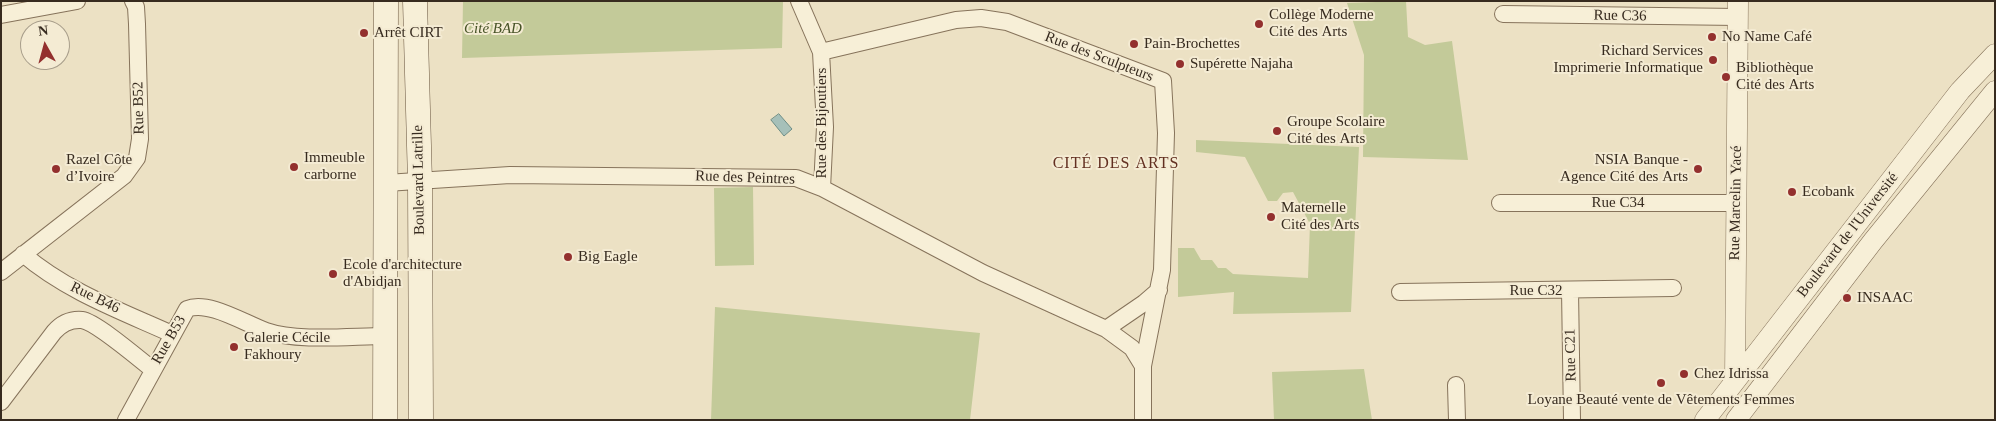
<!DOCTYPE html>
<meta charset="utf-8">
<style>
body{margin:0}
#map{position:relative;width:1996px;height:421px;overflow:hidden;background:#ece1c4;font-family:Georgia,serif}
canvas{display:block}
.frame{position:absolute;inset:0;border:2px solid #372b1f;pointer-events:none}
.north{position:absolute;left:20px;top:20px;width:50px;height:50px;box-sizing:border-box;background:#f4ebd3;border:1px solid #a89e8b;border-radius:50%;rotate:353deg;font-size:14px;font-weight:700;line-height:20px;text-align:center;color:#372b1f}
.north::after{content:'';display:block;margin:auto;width:18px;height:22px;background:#93302e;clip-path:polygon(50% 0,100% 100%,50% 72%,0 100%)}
</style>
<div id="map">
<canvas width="1996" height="421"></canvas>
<div class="frame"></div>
<div class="north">N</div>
</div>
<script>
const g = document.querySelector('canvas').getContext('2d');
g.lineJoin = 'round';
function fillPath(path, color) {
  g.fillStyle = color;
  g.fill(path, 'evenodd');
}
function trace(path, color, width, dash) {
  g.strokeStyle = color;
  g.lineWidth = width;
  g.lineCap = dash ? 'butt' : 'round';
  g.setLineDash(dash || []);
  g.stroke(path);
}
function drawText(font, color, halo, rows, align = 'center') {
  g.font = font + ' Georgia,serif';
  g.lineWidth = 4;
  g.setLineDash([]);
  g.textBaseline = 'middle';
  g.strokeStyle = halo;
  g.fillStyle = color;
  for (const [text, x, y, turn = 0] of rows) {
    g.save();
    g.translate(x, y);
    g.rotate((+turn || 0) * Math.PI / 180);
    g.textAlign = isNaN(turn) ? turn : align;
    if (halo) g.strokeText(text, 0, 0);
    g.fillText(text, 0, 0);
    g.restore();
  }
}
fillPath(new Path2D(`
 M463 1H783L782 48 462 58Z
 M1406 1 1408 37 1425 45 1452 41 1468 160 1363 157 1364 55 1347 3Z
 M1196 140 1359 147 1351 312 1233 314 1234 292 1178 297V248H1194L1201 260H1212L1218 268H1226L1233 274 1308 278 1310 224 1293 192 1283 193 1277 201H1268L1245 157 1196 152Z
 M753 187 754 265 715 266 714 188Z
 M715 307 980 333 970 420H711Z
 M1364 369 1372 420H1274L1272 372Z`), '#c3ca99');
const water = new Path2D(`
 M779 114 792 129 784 136 771 120Z`);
fillPath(water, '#a6c0b9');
trace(water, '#6d8d86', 1);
const minor = new Path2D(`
 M799 1 821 52 825 127 822 188
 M1503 14 1738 17
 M1 15 77 1
 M821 52 956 20 981 18 1007 22 1163 81 1166 133 1162 270 1143 366V420
 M386 183 510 175 796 178 822 188 983 273 1106 329 1132 348 1143 366
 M1500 203H1736
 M23 254C66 291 121 311 172 334
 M1 272 124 176 137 158 140 139 137 24 136 7 133 1
 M1570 290 1572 420
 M1400 292 1673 288
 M1106 329 1144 303 1159 290
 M1456 385 1457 420
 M1 402 54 332C61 324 70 319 82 320 96 322 138 358 152 369
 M126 420 187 309C208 300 244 323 266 331 297 342 352 336 385 336`);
const tertiary = new Path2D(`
 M1735 381 1738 1
 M1705 420 1960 91 1995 54
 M1736 420 1873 241 1995 91`);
const secondary = new Path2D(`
 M415 1 420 182 421 420
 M385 420 386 1`);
trace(minor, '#86735b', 18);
trace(tertiary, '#86735b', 21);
trace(secondary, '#68543e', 25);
trace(minor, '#f7efd7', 16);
trace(tertiary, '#f7efd7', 20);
trace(secondary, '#f7efd7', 24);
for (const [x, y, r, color] of [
 [1259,24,5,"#93302e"],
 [364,33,5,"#93302e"],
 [1712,37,5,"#93302e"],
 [1134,44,5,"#93302e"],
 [1713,60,5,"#93302e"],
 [1180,64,5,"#93302e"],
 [1726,77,5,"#93302e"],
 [1277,131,5,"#93302e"],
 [294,167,5,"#93302e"],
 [56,169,5,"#93302e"],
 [1698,169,5,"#93302e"],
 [1792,192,5,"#93302e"],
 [1271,217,5,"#93302e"],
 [568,257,5,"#93302e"],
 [333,274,5,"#93302e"],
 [1847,298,5,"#93302e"],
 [234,347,5,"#93302e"],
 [1684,374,5,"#93302e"],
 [1661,383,5,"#93302e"]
]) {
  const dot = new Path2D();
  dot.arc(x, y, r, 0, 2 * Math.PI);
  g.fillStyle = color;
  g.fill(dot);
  trace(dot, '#f4ebd3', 2);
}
drawText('15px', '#372b1f', '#f4ebd3', [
 ["Collège Moderne",1269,15],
 ["Cité des Arts",1269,32],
 ["Arrêt CIRT",374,33],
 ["No Name Café",1722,37],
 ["Pain-Brochettes",1144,44],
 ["Richard Services",1703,51,"right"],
 ["Imprimerie Informatique",1703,68,"right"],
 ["Supérette Najaha",1190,64],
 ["Bibliothèque",1736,68],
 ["Cité des Arts",1736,85],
 ["Groupe Scolaire",1287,122],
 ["Cité des Arts",1287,139],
 ["Immeuble",304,158],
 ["carborne",304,175],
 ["Razel Côte",66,160],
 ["d’Ivoire",66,177],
 ["NSIA Banque -",1688,160,"right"],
 ["Agence Cité des Arts",1688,177,"right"],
 ["Ecobank",1802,192],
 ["Maternelle",1281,208],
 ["Cité des Arts",1281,225],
 ["Big Eagle",578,257],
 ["Ecole d'architecture",343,265],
 ["d'Abidjan",343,282],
 ["INSAAC",1857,298],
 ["Galerie Cécile",244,338],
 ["Fakhoury",244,355],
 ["Chez Idrissa",1694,374],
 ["Loyane Beauté vente de Vêtements Femmes",1661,400,"center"]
], 'left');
drawText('15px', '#372b1f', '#f4ebd3', [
 ["Rue C36",1620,16,1],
 ["Rue des Sculpteurs",1099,57,21],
 ["Rue B52",139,108,-91],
 ["Rue des Bijoutiers",822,123,-90],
 ["Rue des Peintres",745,178,2],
 ["Boulevard Latrille",419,180,-91],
 ["Rue C34",1618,203],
 ["Rue Marcelin Yacé",1736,203,-89],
 ["Boulevard de l'Université",1848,235,-52],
 ["Rue C32",1536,291],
 ["Rue B46",95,298,26],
 ["Rue B53",169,340,-60],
 ["Rue C21",1571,355,-91]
]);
drawText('italic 15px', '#465226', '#f4ebd3', [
 ["Cité BAD",493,29]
]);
g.letterSpacing = '1px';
drawText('16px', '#622f20', '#f4ebd3', [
 ["CITÉ DES ARTS",1116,164]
]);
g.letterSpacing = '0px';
</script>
